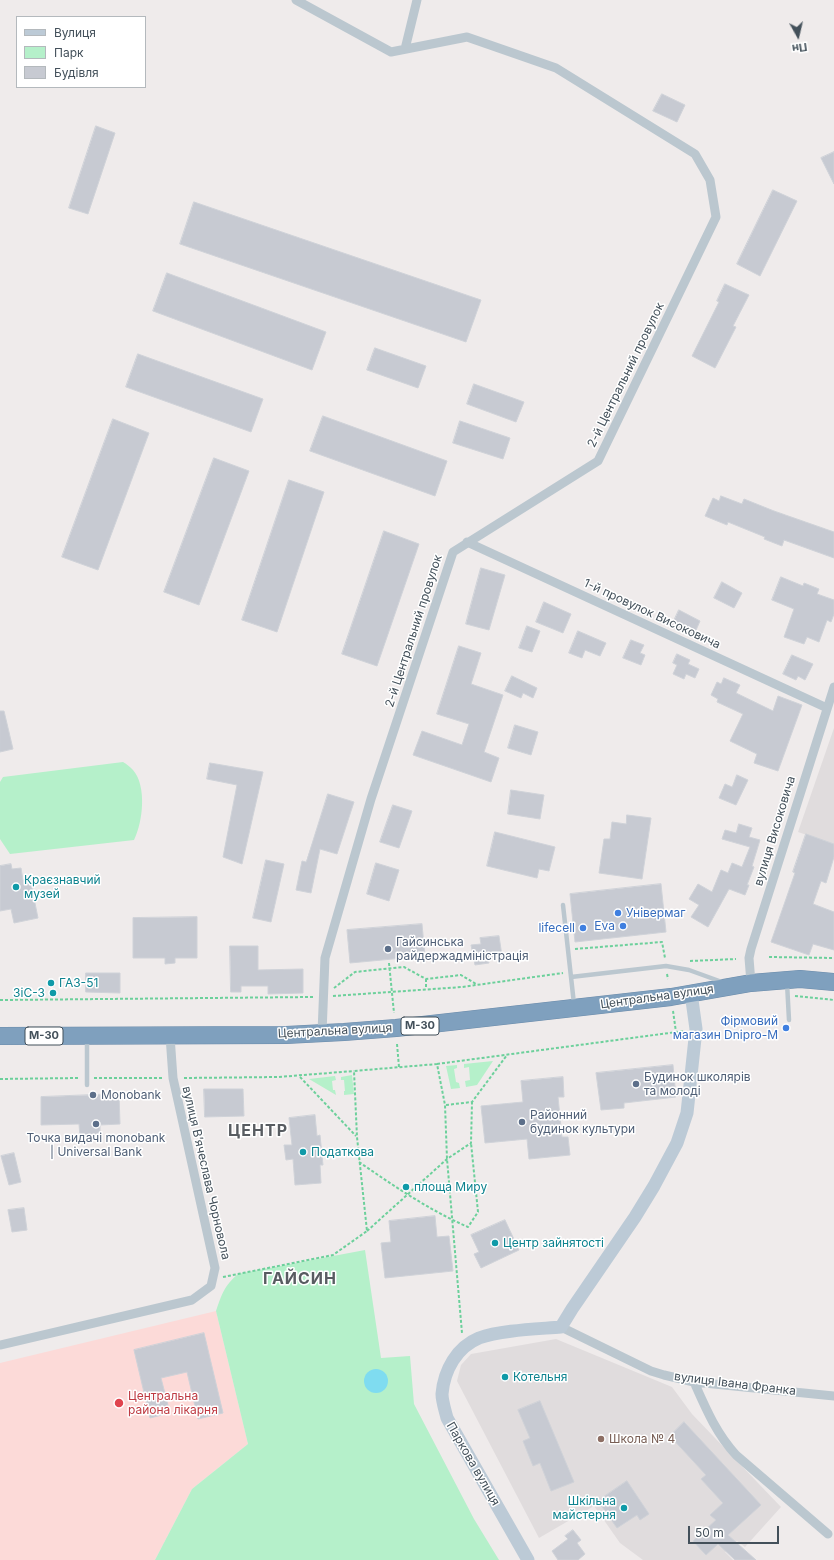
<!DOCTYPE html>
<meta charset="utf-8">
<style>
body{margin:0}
#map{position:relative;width:834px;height:1560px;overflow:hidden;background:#efebeb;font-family:Inter,sans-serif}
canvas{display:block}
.legend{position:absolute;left:16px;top:16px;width:130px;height:72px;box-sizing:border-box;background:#fff;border:1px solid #b4b9bd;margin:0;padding:5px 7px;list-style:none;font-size:12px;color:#43505a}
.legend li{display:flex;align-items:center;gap:8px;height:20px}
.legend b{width:20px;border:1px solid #b4b9bd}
.north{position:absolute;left:778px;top:16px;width:40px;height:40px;-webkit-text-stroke:3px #fff;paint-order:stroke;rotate:172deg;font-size:11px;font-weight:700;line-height:16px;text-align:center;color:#43505a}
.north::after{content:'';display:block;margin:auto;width:14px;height:18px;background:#43505a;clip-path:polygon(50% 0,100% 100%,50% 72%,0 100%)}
.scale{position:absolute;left:688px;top:1526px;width:91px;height:18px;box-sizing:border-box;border:2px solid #43505a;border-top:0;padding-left:5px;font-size:12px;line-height:14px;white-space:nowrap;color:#43505a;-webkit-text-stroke:3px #fff;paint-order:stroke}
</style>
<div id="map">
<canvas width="834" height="1560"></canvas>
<ul class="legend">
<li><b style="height:5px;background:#bccad6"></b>Вулиця</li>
<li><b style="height:11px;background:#b5f0ca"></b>Парк</li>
<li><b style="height:11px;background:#c7cad2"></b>Будівля</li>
</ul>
<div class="north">Пн</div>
<div class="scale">50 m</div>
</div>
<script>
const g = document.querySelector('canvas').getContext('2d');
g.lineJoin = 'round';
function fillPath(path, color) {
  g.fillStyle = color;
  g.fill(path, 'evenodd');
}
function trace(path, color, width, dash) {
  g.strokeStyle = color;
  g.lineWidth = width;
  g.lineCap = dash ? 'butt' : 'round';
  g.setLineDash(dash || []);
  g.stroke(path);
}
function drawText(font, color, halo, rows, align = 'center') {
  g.font = font + ' Inter,sans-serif';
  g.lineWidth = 3;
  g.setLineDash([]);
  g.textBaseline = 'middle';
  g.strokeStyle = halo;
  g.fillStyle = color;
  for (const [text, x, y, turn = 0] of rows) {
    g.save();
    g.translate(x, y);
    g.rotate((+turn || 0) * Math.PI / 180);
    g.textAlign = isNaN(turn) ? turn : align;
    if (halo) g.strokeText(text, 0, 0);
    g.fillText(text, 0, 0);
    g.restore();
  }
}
fillPath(new Path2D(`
 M834 728V844L798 832Z
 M556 1339 672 1387 692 1414 781 1507 745 1547 737 1541 725 1552 733 1560H643L620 1543 594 1506 539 1538 457 1381 461 1365 471 1354Z`), '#e0dcdd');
fillPath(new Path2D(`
 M216 1311 248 1444 192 1489 155 1560H0V1363Z`), '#fcdad8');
fillPath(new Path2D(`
 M123 762C127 764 130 767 133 770 147 786 143 822 134 840L10 854 0 839V782L3 777Z
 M493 1061 477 1085 466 1087 465 1081 470 1080 469 1067 464 1068V1064Z
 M457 1065V1068L454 1069 456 1082 459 1083 460 1088 451 1089 446 1066Z
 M352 1075 354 1094 344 1095V1091H345L344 1080H341V1077Z
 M335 1076 336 1080 332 1081 333 1090H335L336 1095 309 1079Z
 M365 1250 381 1358 410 1356 414 1404 474 1519 499 1560H155L192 1489 248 1444 216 1311C222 1294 224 1286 238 1274Z`), '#b5f0ca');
fillPath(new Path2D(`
 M364 1381a12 12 0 1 1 24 0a12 12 0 1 1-24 0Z`), '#7fdcf0');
const building = new Path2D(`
 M662 94 685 105 677 122 653 111Z
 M96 126 115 133 88 214 69 208Z
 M834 152V184L821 158Z
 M773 190 797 201 760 276 737 264Z
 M194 202 481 300 466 342 180 244Z
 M167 273 326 332 312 370 153 311Z
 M725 284 749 295 733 326 736 327 715 368 692 356 719 302 717 301Z
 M375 348 426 366 418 388 367 370Z
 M138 354 263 399 251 432 126 387Z
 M474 384 524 402 516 422 467 404Z
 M323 416 447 461 435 496 310 451Z
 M113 419 149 433 98 570 62 557Z
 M460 421 510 438 503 459 453 443Z
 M214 458 249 471 199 605 164 592Z
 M289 480 324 492 277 632 242 620Z
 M721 496 742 504 744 499 774 511 834 532V558L784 540 782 546 764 539 765 537 728 522 727 525 705 516 713 498 719 501Z
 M384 531 419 544 377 666 342 654Z
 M481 568 505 575 489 630 466 624Z
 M781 577 803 586 804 583 819 589 817 594 834 600V614L831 622 827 620 819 642 807 637 804 644 784 637 794 609 772 600Z
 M722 582 742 593 734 608 714 598Z
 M544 602 571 614 563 633 536 622Z
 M679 610 700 621 693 637 671 627Z
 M527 626 540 631 532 652 519 648Z
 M578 631 606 643 600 656 585 650 582 658 569 653Z
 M631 640 644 645 640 653 645 655 641 665 623 658Z
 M459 646 481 653 471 684 503 695 484 752 499 758 491 782 413 755 422 731 462 745 469 724 437 714Z
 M677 654 690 660 688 664 699 669 695 678 686 674 684 679 673 674 677 665 673 663Z
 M792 655 813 664 805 680 798 676 796 680 783 674Z
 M512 676 537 688 533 698 523 693 521 698 505 691Z
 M724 678 740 685 736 693 773 711 778 696 802 705 778 771 754 763 757 754 730 741 743 714 717 702 718 699 711 695 717 682 721 684Z
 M0 711H4L13 749 0 752Z
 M515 725 538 732 531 755 508 748Z
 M210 763 263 772 242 864 223 857 237 785 207 779Z
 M737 775 748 780 736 805 719 798 725 784 732 787Z
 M511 790 544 795 540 819 508 814Z
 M328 794 354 802 337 854 320 849 311 893 296 890 302 861 306 862Z
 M393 805 412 811 399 848 380 842Z
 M627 815 651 818 642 879 599 873 604 839H610L612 822 626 824Z
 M739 824 752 828 749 837 760 840 752 866 754 867 747 885H749L745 895 729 889 708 927 691 917 699 905 689 899 698 884 712 892 721 870 728 873 732 863 742 867 750 847 722 839 725 830 736 833Z
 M495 832 555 847 549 871 539 869 537 878 487 866Z
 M806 834 834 844V857L826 883 821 881 813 904 834 912V950L813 944 809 955 771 942 795 873 793 872Z
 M266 860 284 864 271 922 253 918Z
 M376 863 399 870 389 901 367 894Z
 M11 864 12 869 21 868 23 880 30 878 38 918 14 923 11 909 0 911V866Z
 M661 884 666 932 575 942 570 894Z
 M197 917V958H175V963L165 964V958H133V918Z
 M422 924 425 956 350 963 347 930Z
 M499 936 502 956 488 959 489 963 475 965 471 945 481 944 480 938Z
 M230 946H258V970L303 969V993L268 994V986H241V992H231Z
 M86 973H120V993L86 992Z
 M673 1065 676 1097 624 1103V1108L601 1110 596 1073Z
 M563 1077 564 1097H558L562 1137H568L570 1155 529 1159 527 1139 485 1143 481 1106 523 1102 521 1081Z
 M204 1089H243L244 1116 205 1117Z
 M119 1094 120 1124 100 1125V1137H80L79 1124 41 1125V1097Z
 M315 1115 317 1136 320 1135 323 1165H320L321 1183 295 1185 293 1159 286 1160 284 1145H292L289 1118Z
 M14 1153 21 1182 9 1185 1 1156Z
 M24 1208 27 1230 12 1232 8 1210Z
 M435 1216 437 1237 449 1236 453 1271 385 1278 381 1243 391 1242 389 1221Z
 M505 1220 519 1250 481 1268 474 1254 479 1252 471 1235Z
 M204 1333 223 1413 198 1419 187 1372 161 1378 170 1413 150 1418 134 1350Z
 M540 1401 574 1482 551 1491 540 1463 533 1466 523 1441 530 1438 518 1410Z
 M684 1422 761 1505 728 1535 756 1560H735L718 1544 706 1555 693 1541 716 1520 710 1515 723 1503 701 1479 706 1475 670 1436Z
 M627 1481 649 1514 640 1520 637 1515 617 1528 598 1501Z
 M573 1530 581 1540 577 1543 585 1554 578 1560H558L552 1551 568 1539 565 1536Z`);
fillPath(building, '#c7cad2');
trace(building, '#cfd2d8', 1);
const highway = new Path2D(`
 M0 1036 286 1035 344 1032 396 1028 671 997 751 983 800 979 834 982`);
trace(highway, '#6b8baa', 18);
trace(new Path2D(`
 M575 949 662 942 665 958
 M769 957 834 958
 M690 961 736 959
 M389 963 394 1013
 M667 974 668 979
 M426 979V989
 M334 988 355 972 404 967 426 979 461 975 476 984
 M333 996 462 987 563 973
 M795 996 834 1000
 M0 1000 313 997
 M673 1011 676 1032
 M397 1044 399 1067
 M437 1064 684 1031
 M300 1077 356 1136
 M94 1078H163
 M184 1078 278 1077 354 1071
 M0 1079 79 1078
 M446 1105 472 1102 507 1055
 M359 1162C394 1186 429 1210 468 1227L478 1212 471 1143
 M367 1231 447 1159 471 1143 472 1102
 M223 1277 333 1255 367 1231 357 1137 354 1071 437 1064 445 1105 447 1159 462 1333`), '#6cd09b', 2, [3, 2]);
trace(new Path2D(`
 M563 905 574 1004
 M571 977 666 966 689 970 722 982
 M787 983 789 1020
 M87 1085V1040`), '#bbc7cf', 4.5);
trace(new Path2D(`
 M296 0 391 52 467 37 556 68 695 154 710 180 716 217 598 461 453 552 371 799 325 958 322 1033
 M405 49 417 0
 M467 542 827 708
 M751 983 749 958 751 949 834 687
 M561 1327 651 1371 664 1375 694 1382 834 1396
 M0 1345 192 1300 211 1286 215 1268 173 1078 170 1036
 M694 1382C706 1409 716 1433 736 1455L828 1534`), '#bbc7cf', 9);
trace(new Path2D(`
 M528 1560 447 1418C445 1410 442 1401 442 1394 444 1370 457 1347 479 1338 501 1330 538 1329 561 1327L572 1309 635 1217 654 1186 677 1143 687 1113 696 1029 691 993`), '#bccad6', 13);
trace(highway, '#7fa0be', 17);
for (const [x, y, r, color] of [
 [16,887,4,"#0f9aa8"],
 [618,913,4,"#3f7fe0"],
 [623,926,4,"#3f7fe0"],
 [583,928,4,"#3f7fe0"],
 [388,949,4,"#5c6f8a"],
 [51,983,4,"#0f9aa8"],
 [53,993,4,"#0f9aa8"],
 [786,1028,4,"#3f7fe0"],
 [636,1084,4,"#5c6f8a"],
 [93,1095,4,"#5c6f8a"],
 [522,1122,4,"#5c6f8a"],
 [96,1124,4,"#5c6f8a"],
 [303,1152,4,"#0f9aa8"],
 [406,1187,4,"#0f9aa8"],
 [495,1243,4,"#0f9aa8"],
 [505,1377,4,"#0f9aa8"],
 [119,1403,5,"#e0444e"],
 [601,1439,4,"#8d6e63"],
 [624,1508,4,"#0f9aa8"]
]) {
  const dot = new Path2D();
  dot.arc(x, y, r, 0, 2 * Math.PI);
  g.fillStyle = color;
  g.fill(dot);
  trace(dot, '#fff', 1.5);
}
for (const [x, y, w] of [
 [420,1026,38],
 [44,1036,38]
]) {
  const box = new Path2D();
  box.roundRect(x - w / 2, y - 9, w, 18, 3);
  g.fillStyle = '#fff';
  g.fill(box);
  trace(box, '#43505a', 1);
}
drawText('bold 11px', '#43505a', null, [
 ["М-30",420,1026],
 ["М-30",44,1036]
]);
drawText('12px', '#43505a', '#fff', [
 ["2-й Центральний провулок",626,375,-64],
 ["1-й провулок Високовича",652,614,25],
 ["2-й Центральний провулок",414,631,-72],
 ["вулиця Високовича",775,831,-73],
 ["Центральна вулиця",657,997,-8],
 ["Центральна вулиця",335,1031,-3],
 ["вулиця Вʼячеслава Чорновола",206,1173,77],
 ["вулиця Івана Франка",735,1384,7],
 ["Паркова вулиця",473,1464,60]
]);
drawText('12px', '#0d838f', '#fff', [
 ["Краєзнавчий",24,880],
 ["музей",24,894],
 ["ГАЗ-51",59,983],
 ["ЗіС-3",45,993,"right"],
 ["Податкова",311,1152],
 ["площа Миру",414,1187],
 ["Центр зайнятості",503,1243],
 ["Котельня",513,1377],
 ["Шкільна",616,1501,"right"],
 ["майстерня",616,1515,"right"]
], 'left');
drawText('12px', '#366cbe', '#fff', [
 ["Універмаг",626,913,"left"],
 ["Eva",615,926],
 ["lifecell",575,928],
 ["Фірмовий",778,1021],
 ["магазин Dnipro-M",778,1035]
], 'right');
drawText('12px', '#4e5e75', '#fff', [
 ["Гайсинська",396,942],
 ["райдержадміністрація",396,956],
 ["Будинок школярів",644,1077],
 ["та молоді",644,1091],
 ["Monobank",101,1095],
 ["Районний",530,1115],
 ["будинок культури",530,1129],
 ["Точка видачі monobank",96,1138,"center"],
 ["| Universal Bank",96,1152,"center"]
], 'left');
drawText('12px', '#be3a42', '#fff', [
 ["Центральна",128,1396],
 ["района лікарня",128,1410]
], 'left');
drawText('12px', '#785e54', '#fff', [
 ["Школа № 4",609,1439]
], 'left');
g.letterSpacing = '1px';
drawText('bold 16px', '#585c61', '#fff', [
 ["ЦЕНТР",258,1131],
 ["ГАЙСИН",300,1279]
]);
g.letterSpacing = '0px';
</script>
